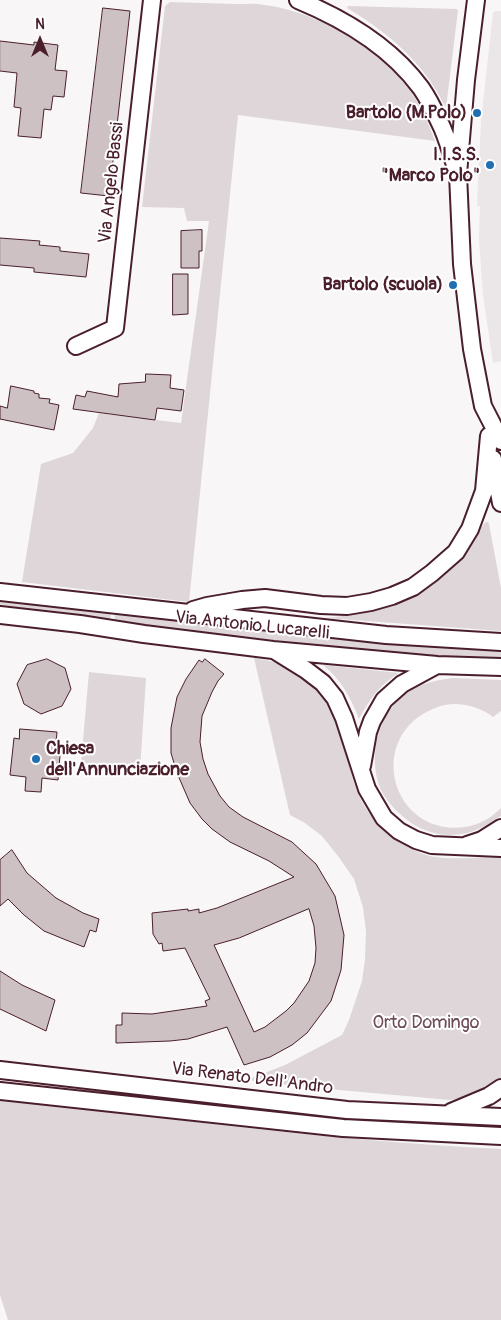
<!DOCTYPE html>
<style>
body{margin:0}
#map{position:relative;width:501px;height:1320px;overflow:hidden;background:#f8f6f7;font-family:Pangolin,sans-serif}
canvas{display:block}
.north{position:absolute;left:15px;top:15px;width:50px;height:50px;-webkit-text-stroke:4px #fff;paint-order:stroke;rotate:0deg;font-size:14px;font-weight:700;line-height:20px;text-align:center;color:#4a1f2b}
.north::after{content:'';display:block;margin:auto;width:18px;height:22px;background:#4a1f2b;clip-path:polygon(50% 0,100% 100%,50% 72%,0 100%)}
</style>
<div id="map">
<canvas width="501" height="1320"></canvas>
<div class="north">N</div>
</div>
<script>
const g = document.querySelector('canvas').getContext('2d');
g.lineJoin = 'round';
function fillPath(path, color) {
  g.fillStyle = color;
  g.fill(path, 'evenodd');
}
function trace(path, color, width, dash) {
  g.strokeStyle = color;
  g.lineWidth = width;
  g.lineCap = dash ? 'butt' : 'round';
  g.setLineDash(dash || []);
  g.stroke(path);
}
function drawText(font, color, halo, rows, align = 'center') {
  g.font = font + ' Pangolin,sans-serif';
  g.lineWidth = 4;
  g.setLineDash([]);
  g.textBaseline = 'middle';
  g.strokeStyle = halo;
  g.fillStyle = color;
  for (const [text, x, y, turn = 0] of rows) {
    g.save();
    g.translate(x, y);
    g.rotate((+turn || 0) * Math.PI / 180);
    g.textAlign = isNaN(turn) ? turn : align;
    if (halo) g.strokeText(text, 0, 0);
    g.fillText(text, 0, 0);
    g.restore();
  }
}
fillPath(new Path2D(`
 M495 11H501V361L493 363 483 295 479 240 480 206H477L481 121 493 13Z`), '#ebe6e8');
fillPath(new Path2D(`
 M170 2C192 3 213 3 235 4 245 4 255 3 265 5 323 13 388 52 418 103 425 115 430 128 435 141L238 115 189 602 22 582 41 464 73 453 93 428 99 413 181 423 209 221H187L184 208 142 207 165 6Z
 M348 6 456 9 458 10 446 108C425 64 389 33 347 8Z
 M486 522H488L489 524 501 588V631L327 618C380 612 422 601 459 560 465 553 471 546 476 538 479 533 481 526 486 522Z
 M0 600 111 613 110 622 0 609Z
 M115 614C244 628 372 643 501 651V660C372 652 243 637 114 622Z
 M254 658C265 660 277 662 288 666 319 681 336 711 344 744 349 762 352 781 360 798 372 822 394 842 418 852 441 863 476 856 501 857V1080L475 1095 450 1100 306 1087 246 1080 285 1065 342 1035 349 1020 362 981 365 960 366 932 363 907 354 879 338 856 322 836 305 823 290 815Z
 M323 665 399 673C379 685 370 699 359 719 351 698 341 679 323 665Z
 M89 672 146 678 140 770 81 763Z
 M453 678 501 680V711L493 717C477 705 454 700 435 708 364 736 391 837 465 827 479 825 491 818 501 808V816C490 823 479 830 467 833 445 838 423 833 406 819 396 811 387 802 381 790 366 755 379 708 413 689 426 682 439 680 453 678Z
 M0 1099C167 1118 333 1141 501 1149V1320H8L0 1295Z`), '#ded6d9');
const building = new Path2D(`
 M103 8 130 11 109 196 81 193Z
 M0 41 34 45V42L58 45 55 70 67 71 64 97 53 96 51 110 44 109 41 138 18 136 21 108 14 107 17 73 0 71Z
 M202 230V251H199V268H181V231Z
 M0 238 40 241 39 245 60 247V251L89 254 86 277 34 272V268L0 265Z
 M173 274H188V314L173 315Z
 M146 374 171 375 170 388 184 390 181 411 157 408 155 420 73 409 76 395 85 397 87 391 118 397 119 384 145 382Z
 M11 386 34 391V393L39 394V398L50 399 49 403 59 405 54 430 0 419V406L7 408Z
 M47 659 65 668 71 689 62 706 41 714 24 704 17 684 27 665Z
 M205 659 224 674 218 681 212 692 202 716 200 742 203 759 208 774 220 796 229 807 243 817 292 842 316 864 335 896 344 935 341 970 331 1001 307 1033 292 1045 270 1057 244 1065 227 1027 188 1039 170 1041 116 1043V1025H122V1013L152 1014 207 1006 205 1001 210 999 185 948 163 951 162 943 159 944 153 934 152 913 188 909V911L199 909V913L217 908 294 877 269 861 230 842 212 829 202 819 190 803 177 773 171 753V728L177 697 186 679 199 660 202 662ZM309 909 314 926 316 948 315 963 309 981 294 1003 286 1011 265 1027 254 1032 214 945 239 938Z
 M20 729 57 732 56 742 61 743 58 780 42 778 41 792 25 791 26 777 10 775 14 738 19 739Z
 M12 850 27 873 56 898 83 913 99 919 96 932 90 930 84 947 66 940 44 931 24 915 8 899 0 906V860Z
 M0 971 22 985 55 1000 46 1031 0 1009Z`);
fillPath(building, '#cdc1c4');
trace(building, '#4a1f2b', 1);
const minor = new Path2D(`
 M298 0C344 19 391 47 421 88 428 98 434 110 439 121 447 136 451 153 456 168
 M476 0 466 80 458 174 462 264 472 349 483 406 501 441
 M76 346 115 328 152 0
 M493 459 501 503
 M0 592 386 635 501 642
 M193 610 207 606 242 600 265 598 321 605 347 606 371 602 392 596 413 587 432 573 456 552 470 529 484 491 489 436
 M0 615 80 624 144 634 273 650 437 665 501 667
 M277 652 306 670 323 683 335 698 344 718 367 789 384 818 399 831 416 840 432 845 501 848
 M362 766 368 732 372 721 384 700 402 684 437 665
 M467 845 482 840 501 828
 M0 1070 347 1110 501 1117
 M0 1091 343 1128 501 1136
 M451 1112 489 1096 501 1088`);
trace(minor, '#4a1f2b', 20);
trace(minor, '#fff', 16);
for (const [x, y, r, color] of [
 [477,113,5,"#1f6fb2"],
 [490,165,5,"#1f6fb2"],
 [453,285,5,"#1f6fb2"],
 [36,759,5,"#1f6fb2"]
]) {
  const dot = new Path2D();
  dot.arc(x, y, r, 0, 2 * Math.PI);
  g.fillStyle = color;
  g.fill(dot);
  trace(dot, '#fff', 2);
}
drawText('bold 18px', '#4a1f2b', '#fff', [
 ["Bartolo (M.Polo)",467,113],
 ["I.I.S.S.",480,155],
 ["\"Marco Polo\"",480,176],
 ["Bartolo (scuola)",443,285],
 ["Chiesa",46,749,"left"],
 ["dell'Annunciazione",46,770,"left"]
], 'right');
drawText('18px', '#4a1f2b', '#fff', [
 ["Via Angelo Bassi",112,183,-84],
 ["Via Antonio Lucarelli",252,626,6],
 ["Via Renato Dell'Andro",252,1079,7]
]);
drawText('18px', '#6f4d56', '#fff', [
 ["Orto Domingo",426,1023]
]);
</script>
